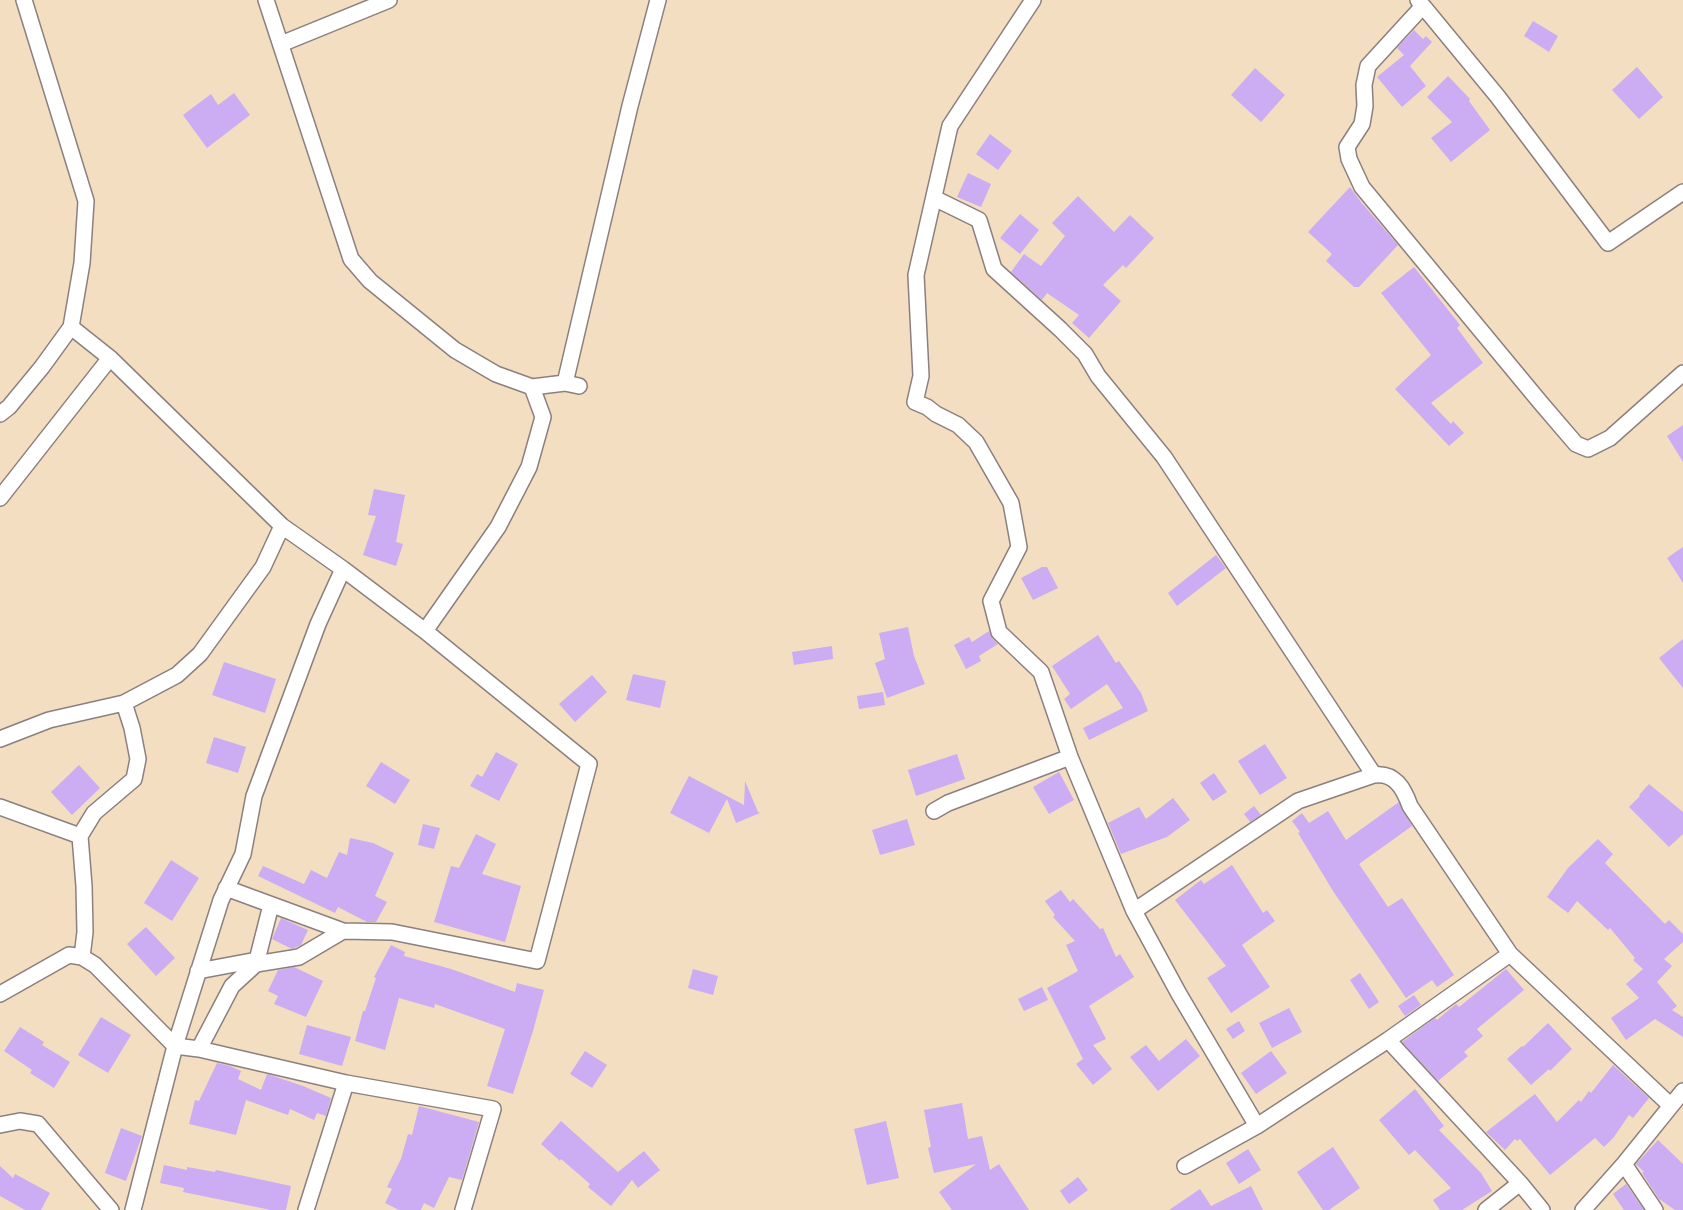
<!DOCTYPE html>
<style>
body{margin:0}
canvas{display:block;background:#f4dec2}
</style>
<canvas width="1683" height="1210"></canvas>
<script>
const g = document.querySelector('canvas').getContext('2d');
g.lineJoin = 'round';
function fillPath(path, color) {
  g.fillStyle = color;
  g.fill(path, 'evenodd');
}
function trace(path, color, width, dash) {
  g.strokeStyle = color;
  g.lineWidth = width;
  g.lineCap = dash ? 'butt' : 'round';
  g.setLineDash(dash || []);
  g.stroke(path);
}
fillPath(new Path2D(`
 M1533 21 1558 36 1549 52 1524 36Z
 M1414 30 1423 39 1426 36 1432 42 1410 66 1426 86 1402 107 1377 77 1404 55 1397 48Z
 M1637 67 1663 97 1639 119 1612 90Z
 M1255 68 1285 95 1261 122 1231 95Z
 M1448 76 1470 99 1469 101 1490 130 1451 162 1431 138 1452 122 1427 97Z
 M234 93 250 115 207 148 183 115 211 94 218 105Z
 M990 134 1012 151 998 170 976 154Z
 M968 173 991 184 981 207 957 197Z
 M1350 187 1361 202 1398 245 1359 287H1354L1326 261 1332 254 1308 232Z
 M1078 196 1114 232 1130 215 1154 238 1126 268 1123 265 1103 285 1121 301 1089 338 1072 323 1079 315 1047 293 1042 300 1011 272 1024 254 1041 266 1065 236 1052 223Z
 M1020 214 1039 230 1020 254 1000 238Z
 M1414 267 1460 325 1457 328 1483 363 1431 403 1451 424 1453 421 1464 433 1449 446 1395 389 1431 355 1381 293Z
 M1683 425V462L1667 436Z
 M374 489 405 495 396 542 403 544 396 566 363 555 376 516 368 515Z
 M1683 547V583L1667 558Z
 M1216 555 1226 568 1177 606 1168 593Z
 M1042 567H1047L1058 588 1033 600 1021 578Z
 M908 627 914 656 925 684 887 698 875 663 885 659 879 633Z
 M989 631 992 638 998 644 979 656 981 661 966 669 954 645 969 637 972 642Z
 M1098 635 1116 663 1119 661 1141 693 1148 711 1089 740 1083 728 1123 708 1107 684 1071 709 1064 699 1070 694 1052 666Z
 M1683 639V688L1659 658Z
 M832 646 833 659 794 665 792 652Z
 M224 662 276 679 265 713 212 695Z
 M633 674 666 681 660 708 626 700Z
 M592 675 607 692 575 722 559 704Z
 M883 692 885 705 859 709 857 696Z
 M214 737 246 747 238 773 206 763Z
 M1265 744 1287 778 1260 795 1238 761Z
 M496 752 518 764 499 801 470 786 477 774 482 777Z
 M957 754 965 779 916 796 908 770Z
 M381 762 410 780 395 804 366 786Z
 M79 765 100 788 72 815 51 792Z
 M1059 772 1074 800 1049 814 1033 787Z
 M1214 773 1227 792 1213 801 1200 783Z
 M689 776 744 805 745 781 758 812 760 813 736 823 727 799 709 833 670 813Z
 M1649 784 1683 812V834L1669 847 1629 807 1640 796 1639 795Z
 M1173 798 1190 820 1167 837 1121 854 1108 823 1139 807 1146 819Z
 M1399 802 1412 826 1359 864 1388 907 1402 898 1454 975 1437 987 1432 980 1406 998 1333 891 1298 833 1300 832 1292 821 1302 813 1309 823 1328 811 1346 840Z
 M1254 806 1261 815 1250 822 1244 814Z
 M907 819 915 845 880 855 872 830Z
 M423 824 440 828 434 849 418 845Z
 M476 834 496 844 482 874 521 886 505 942 434 922 451 866 459 868Z
 M350 838 373 843 394 853 375 896 387 902 376 922H367L338 907 335 913 258 876 263 866 304 884 311 870 327 878 339 852 347 855Z
 M1598 839 1613 854 1605 863 1665 924 1669 920 1683 934V942L1664 959 1672 966 1657 982 1677 1006 1672 1010 1683 1017V1037L1655 1019 1626 1040 1611 1018 1639 998 1626 984 1643 969 1633 960 1635 958 1610 928 1608 930 1577 901 1568 913 1547 897 1568 868Z
 M171 860 199 878 172 921 144 903Z
 M1232 865 1263 913 1267 910 1275 921 1242 945 1270 987 1231 1013 1207 978 1226 966 1175 900 1201 880 1204 884Z
 M1061 890 1070 902 1073 899 1100 929 1103 928 1116 957 1120 954 1134 977 1089 1006 1106 1039 1093 1045 1112 1069 1093 1085 1076 1064 1083 1059 1047 988 1078 971 1066 945 1075 941 1053 917 1055 915 1045 901Z
 M281 918 308 930 301 945 292 949 272 939Z
 M146 927 175 958 156 976 127 944Z
 M391 945 405 952 404 956 451 969 515 992 517 983 544 990 533 1031 513 1094 487 1086 505 1029 435 1004 434 1008 399 998 385 1050 355 1041 363 1011H365L376 978 374 977Z
 M294 967 323 981 306 1017 274 1004 278 996 268 991 278 970Z
 M693 969 718 976 713 995 688 988Z
 M1506 969 1524 990 1477 1029 1483 1036 1464 1052 1468 1056 1438 1081 1402 1042 1435 1018 1437 1020 1456 1004 1459 1007Z
 M1360 973 1379 1002 1369 1009 1350 980Z
 M1042 987 1048 1000 1024 1011 1018 999Z
 M1414 995 1421 1005 1405 1016 1398 1006Z
 M1289 1008 1302 1032 1272 1048 1259 1023Z
 M101 1017 131 1035 108 1073 78 1055Z
 M1239 1021 1245 1031 1233 1039 1226 1029Z
 M1548 1023 1572 1049 1550 1071 1549 1069 1531 1085 1507 1059 1522 1046 1523 1047Z
 M307 1025 351 1037 342 1066 299 1054Z
 M20 1027 44 1042 42 1045 70 1062 54 1088 30 1073 32 1070 4 1051Z
 M1186 1039 1200 1056 1158 1091 1130 1057 1146 1045 1159 1061Z
 M585 1051 607 1065 592 1088 570 1074Z
 M1271 1051 1287 1073 1256 1094 1241 1073Z
 M217 1063 230 1066 241 1071 238 1079 261 1090 267 1074 303 1086 331 1098 326 1116 317 1113 314 1120 290 1109 288 1115 246 1100 236 1135 189 1124 195 1100 199 1101Z
 M1613 1065 1649 1098 1633 1118 1629 1115 1614 1137 1604 1147 1595 1138 1550 1175 1520 1139 1517 1141 1515 1139 1505 1150 1486 1132 1535 1094 1557 1122 1579 1100 1581 1102 1589 1091 1591 1093Z
 M1415 1089 1444 1126 1439 1130 1481 1173 1492 1191 1462 1210H1440L1433 1200 1451 1188 1415 1150 1409 1155 1379 1120Z
 M962 1103 968 1139 982 1136 990 1170 999 1164 1029 1210H952L939 1192 976 1164 934 1173 928 1148 931 1147 924 1110Z
 M419 1106 479 1122 462 1180 449 1177 434 1208 424 1203 421 1210H399L385 1203 392 1189 387 1187 401 1159 408 1134 412 1135Z
 M561 1121 618 1172 644 1151 660 1170 638 1188 632 1180 611 1206 588 1187 590 1184 561 1159 560 1161 541 1144Z
 M886 1121 899 1178 867 1185 854 1129Z
 M121 1128 142 1136 126 1181 105 1173Z
 M1658 1140 1683 1164V1210H1675L1659 1199 1642 1173 1644 1172 1636 1164Z
 M1333 1147 1360 1188 1329 1210H1323L1297 1172Z
 M1248 1149 1261 1170 1239 1184 1226 1163Z
 M164 1165 187 1170V1167L215 1172 216 1170 291 1186 286 1210H271L183 1192 184 1188 160 1183Z
 M0 1166 13 1178 15 1174 50 1193 41 1210H25L0 1196Z
 M1078 1177 1088 1190 1069 1204 1060 1191Z
 M1626 1184 1644 1210H1624L1613 1194Z
 M1251 1186 1263 1210H1169L1200 1189 1211 1206Z`), '#ccacf2');
const minor = new Path2D(`
 M266 0 351 259 370 281 455 350 496 374 532 387 565 383 579 386
 M1033 0 950 126 916 275 921 376 915 402 927 407 936 414 958 425 976 442 1011 503 1019 547 991 601 999 632 1041 672 1070 757 1134 911 1179 994 1257 1126
 M1418 0 1498 97 1608 243 1683 192
 M1423 6 1368 66 1364 85 1365 106 1362 124 1347 147 1349 159 1362 187 1540 402 1576 444 1588 449 1610 438 1683 373
 M281 44 389 0
 M934 198 979 220 994 269 1060 329 1085 354 1098 376 1164 457 1374 775
 M71 327 110 358 282 526 343 569 425 631 589 764 537 961 392 932 343 931 299 957 256 964 232 986 199 1049
 M565 383 630 106 658 0
 M0 414 9 407 42 367 71 327 82 263 86 201 24 0
 M0 498 110 358
 M425 631 498 527 529 467 543 417 532 387
 M0 739 49 720 124 703 177 675 200 654 263 567 282 526
 M0 807 80 836
 M934 811 948 803 1070 757
 M226 888 343 931
 M1134 911 1298 801 1374 775C1395 772 1404 789 1410 806L1510 954 1670 1105
 M82 957 85 932 84 886 80 836 94 813 134 779 138 759 132 728 124 703
 M256 964 271 905
 M198 971 257 960
 M0 994 69 955 82 957 95 965 175 1046 199 1049 346 1083 493 1109 463 1210
 M1388 1040 1520 1183 1542 1210
 M0 1125 20 1121 38 1124 111 1210
 M1624 1164 1655 1210
 M1185 1166 1257 1126 1388 1040 1510 954
 M133 1210 175 1046 221 900 243 854 254 796 318 624 343 569
 M306 1210 346 1083
 M1486 1210 1520 1183
 M1583 1210 1624 1164 1683 1091`);
trace(minor, '#8b807e', 18);
trace(minor, '#fff', 15);
</script>
